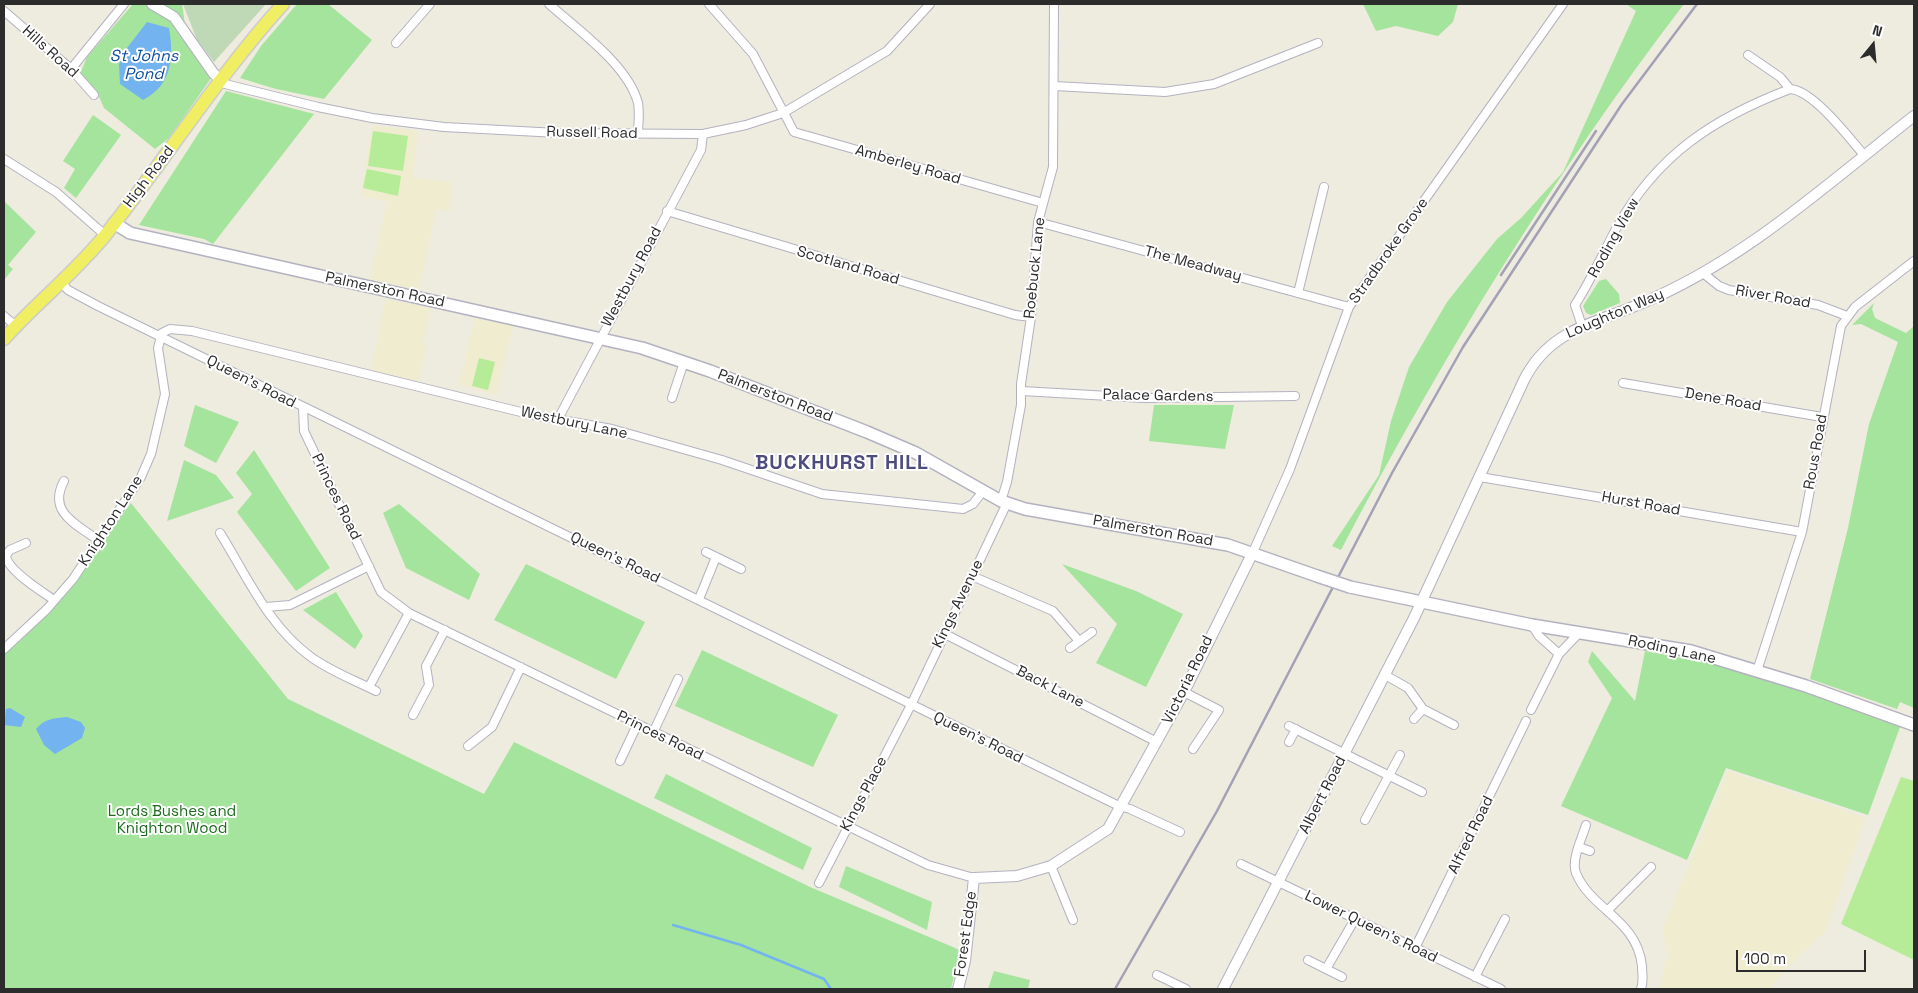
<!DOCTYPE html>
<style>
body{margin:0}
#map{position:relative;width:1918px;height:993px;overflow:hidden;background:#eeebdf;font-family:"Space Grotesk",sans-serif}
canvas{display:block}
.frame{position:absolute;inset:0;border:5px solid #2c2c2c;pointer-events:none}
.north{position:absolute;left:1848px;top:20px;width:50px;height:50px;-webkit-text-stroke:4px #fff;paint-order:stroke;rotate:17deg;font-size:14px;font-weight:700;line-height:20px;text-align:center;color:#2c2c2c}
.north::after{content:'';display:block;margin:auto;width:18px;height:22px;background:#2c2c2c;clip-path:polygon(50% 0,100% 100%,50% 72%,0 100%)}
.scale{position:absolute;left:1736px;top:950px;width:130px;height:22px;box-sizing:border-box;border:2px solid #2c2c2c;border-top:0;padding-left:6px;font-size:15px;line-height:18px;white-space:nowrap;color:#2c2c2c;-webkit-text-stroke:4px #fff;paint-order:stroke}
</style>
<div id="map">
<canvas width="1918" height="993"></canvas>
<div class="frame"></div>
<div class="north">N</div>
<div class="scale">100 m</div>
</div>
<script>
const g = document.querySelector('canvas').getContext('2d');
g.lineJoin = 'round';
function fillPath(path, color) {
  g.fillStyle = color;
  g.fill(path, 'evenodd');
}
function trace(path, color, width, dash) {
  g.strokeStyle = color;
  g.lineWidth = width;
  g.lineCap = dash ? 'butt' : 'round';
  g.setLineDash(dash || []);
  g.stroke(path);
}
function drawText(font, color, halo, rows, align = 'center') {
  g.font = font + ' "Space Grotesk",sans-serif';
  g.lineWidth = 4;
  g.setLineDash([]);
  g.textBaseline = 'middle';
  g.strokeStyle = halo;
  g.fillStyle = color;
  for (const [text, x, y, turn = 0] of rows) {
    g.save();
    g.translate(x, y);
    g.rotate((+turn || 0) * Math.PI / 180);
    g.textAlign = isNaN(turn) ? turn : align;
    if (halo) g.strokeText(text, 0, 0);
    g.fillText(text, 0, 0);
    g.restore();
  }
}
fillPath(new Path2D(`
 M372 125 418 131 413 178 452 182 450 211 437 209 435 216 419 290 370 279 387 201 361 196Z
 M386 299 431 308 423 344 427 346 419 381 371 370Z
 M475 318 513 326 497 395 459 385Z
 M1728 771 1866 818 1826 931 1785 970 1770 989H1660L1667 955 1663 928Z`), '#efeccf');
fillPath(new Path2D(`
 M133 4H182L187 38 214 74 169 138 155 149 104 108 96 90 80 74 87 57Z
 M297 4H328L372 40 324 99 276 89 240 78 261 46Z
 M1363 4H1458L1453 22 1438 36 1396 26 1376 31Z
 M1626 4H1684C1553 175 1441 359 1341 550L1332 546 1379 475 1391 421 1409 367 1447 302 1497 239 1521 218 1563 172 1636 11Z
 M226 91 314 114 213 244 204 239 139 225Z
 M93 115 121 135 76 198 64 188 75 169 63 161Z
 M4 201 36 232 8 265 13 269 4 280Z
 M1606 279 1619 294 1620 303 1591 315 1586 313 1583 306 1599 281Z
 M1874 303 1872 309 1875 318 1906 333 1914 326V708L1900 702 1897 709 1810 679 1848 528 1869 424 1898 342 1861 324 1852 325Z
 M195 405 239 422 216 463 184 446Z
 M1154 405H1234L1225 449 1149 441Z
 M254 450 330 568 296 591 237 512 252 494 236 473Z
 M184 460 216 475 234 498 167 521Z
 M131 503 288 699 484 794 514 742 810 887 960 950 951 989H4V655L49 612Z
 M399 504 480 574 469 600 406 568 383 513Z
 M526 564 645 622 616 679 494 620Z
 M1062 564 1136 591 1183 614 1146 687 1096 663 1117 624Z
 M336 592 363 636 355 649 303 610Z
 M702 650 838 715 813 767 675 706Z
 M1592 651 1635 701 1645 651 1724 666 1814 695 1900 727 1868 815 1726 768 1687 860 1561 806 1612 698 1588 662Z
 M666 774 812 848 803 870 654 798Z
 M846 866 932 902 927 930 839 887Z
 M994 971 1030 980 1028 989H988Z`), '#a5e49c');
fillPath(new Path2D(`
 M183 4H266L214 62 197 40Z`), '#bfd8b6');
fillPath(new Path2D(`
 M373 131 408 136 403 171 368 166Z
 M367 169 401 176 398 196 363 188Z
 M479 358 495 362 488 390 472 386Z
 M1901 777 1914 781V960L1841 924Z`), '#b6eb98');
fillPath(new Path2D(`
 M147 22 169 28C174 58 172 85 143 100L120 84 119 64 127 48Z
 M10 708 25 717 21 727 4 725 6 709Z
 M67 717 81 722 85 728 82 738 55 754 44 745 36 729C44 719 54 718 67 717Z`), '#73b3ef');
trace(new Path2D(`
 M673 925 741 945 824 979 831 989`), '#73b3ef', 2.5);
const minor = new Path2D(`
 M549 4C578 30 628 65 638 103 640 113 638 125 638 134
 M709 4 753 54 794 132 1043 203
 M4 11 71 69 94 95
 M396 43 430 4
 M1748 55 1780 77 1790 89
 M71 69 124 4
 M220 79 225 84 318 107 372 118 444 127 558 133 703 134 746 125 783 113 887 51 930 4
 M1055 86 1165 92 1214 84 1318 43
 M4 159 56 192 105 235
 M667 211 1015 315 1031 317
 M1038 222 1349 307
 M1703 273 1719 286 1729 290 1818 305 1847 316
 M62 283 68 290 98 306 1119 806 1130 809 1180 832
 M1298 293 1324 187
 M4 316 16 326
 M1582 326 1575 305C1591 280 1603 253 1617 227 1658 154 1714 118 1790 89 1813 90 1849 138 1864 155
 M1623 383 1822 417
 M1022 391 1144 398 1295 396
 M672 398 684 362
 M303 408 304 431 381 592 409 613 928 865 974 878
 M558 419 701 150 703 134
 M1480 477 1802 532
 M64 481C47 513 77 524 99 541
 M1001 501 1007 482 1021 405V384L1031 317 1038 222 1053 167 1054 4
 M220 533C247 576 269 627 311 657 330 671 354 680 376 691
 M26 543 10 550 6 555C6 570 43 592 54 600
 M706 552 741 569
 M1253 552 1290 469 1349 307 1563 4
 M972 576 1053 611 1079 641
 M699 599 716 557
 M266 607 290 605 369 566
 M1532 625 1539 636 1559 654
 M943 633 1157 742
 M1070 648 1092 632
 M4 649 47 609 73 579 141 477 151 454 165 394 158 348 162 333 170 329 192 331 533 415 612 429 722 460 822 494 963 509 973 504 983 491
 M1757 671 1802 532 1841 326 1855 307 1914 261
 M1385 675 1408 688 1423 709 1454 725
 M369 687 409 613
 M1184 692 1219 710 1193 749
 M1531 710 1559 654 1579 633
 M413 715 429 685 426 666 445 630
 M1414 719 1423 709
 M1289 726 1422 792
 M653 733 678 679
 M1289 742 1296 729
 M468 746 492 727 521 667
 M620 761 637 725
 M1365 820 1400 755
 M1586 825C1582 838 1571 860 1576 873 1591 910 1637 919 1642 966 1642 974 1644 981 1641 989
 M1579 847 1590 851
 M1241 864 1501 989
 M1051 866 1073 920
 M819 883 911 705 1007 503
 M1608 910 1651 867
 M1415 948 1526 721
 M1308 960 1326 969
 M1157 975 1186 989
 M1342 977 1326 969 1355 919
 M1475 977 1505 919`);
const tertiary = new Path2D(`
 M152 4 174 17 214 74 220 79
 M958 989 965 961 974 878 1017 876 1051 866 1108 829 1184 692 1253 552
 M1223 989 1414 618 1524 380C1549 330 1593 324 1640 304 1744 261 1827 184 1914 116`);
const secondary = new Path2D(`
 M114 223 130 233 642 348 710 371 867 432 916 453 1001 501 1025 509 1228 545 1317 576
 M1350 587 1532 625 1691 651 1806 686 1914 725`);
const primary = new Path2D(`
 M4 339C37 302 76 272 107 233 167 157 218 76 283 4`);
trace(minor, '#b3b2c0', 10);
trace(tertiary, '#b3b2c0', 12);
trace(secondary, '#b3b2c0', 14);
trace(primary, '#ccc', 15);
trace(minor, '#fff', 8);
trace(tertiary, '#fff', 10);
trace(secondary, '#fff', 11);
trace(primary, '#f0ee62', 12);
trace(new Path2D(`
 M1501 275 1596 131
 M1115 989 1217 811 1392 473 1463 347 1622 104 1697 4`), '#a3a1b6', 2.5);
const secondaryBridge = new Path2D(`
 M1317 576 1350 587`);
trace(secondaryBridge, '#b3b2c0', 14, []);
trace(secondaryBridge, '#fff', 11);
drawText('15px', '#2c2c2c', '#fff', [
 ["Hills Road",50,52,42],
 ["Russell Road",592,133,1],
 ["Amberley Road",908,165,16],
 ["High Road",149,177,-53],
 ["Roding View",1614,238,-61],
 ["Stradbroke Grove",1389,251,-55],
 ["The Meadway",1193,264,15],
 ["Scotland Road",848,266,16],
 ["Roebuck Lane",1035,268,-84],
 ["Westbury Road",632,277,-62],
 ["Palmerston Road",385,290,12],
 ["River Road",1773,297,10],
 ["Loughton Way",1615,314,-23],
 ["Queen's Road",251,382,27],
 ["Palmerston Road",775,396,21],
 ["Palace Gardens",1158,396,1],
 ["Dene Road",1723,400,10],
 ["Westbury Lane",574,423,12],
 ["Rous Road",1816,452,-80],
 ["Princes Road",336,497,64],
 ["Hurst Road",1641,504,10],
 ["Knighton Lane",111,521,-57],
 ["Palmerston Road",1153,531,10],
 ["Queen's Road",615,558,26],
 ["Kings Avenue",958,604,-64],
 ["Roding Lane",1672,650,12],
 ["Victoria Road",1188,680,-64],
 ["Back Lane",1050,687,27],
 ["Princes Road",660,736,26],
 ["Queen's Road",978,738,26],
 ["Kings Place",864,794,-62],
 ["Albert Road",1323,795,-63],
 ["Alfred Road",1471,835,-64],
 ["Lower Queen's Road",1371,927,26],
 ["Forest Edge",966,934,-82]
]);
drawText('15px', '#1b6b1c', '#fff', [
 ["Lords Bushes and",172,812],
 ["Knighton Wood",172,829]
]);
drawText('italic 16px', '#0e4d9f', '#fff', [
 ["St Johns",144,57],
 ["Pond",144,75]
]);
g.letterSpacing = '1px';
drawText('bold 20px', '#4e4c7e', '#fff', [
 ["BUCKHURST HILL",842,464]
]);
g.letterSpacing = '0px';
</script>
